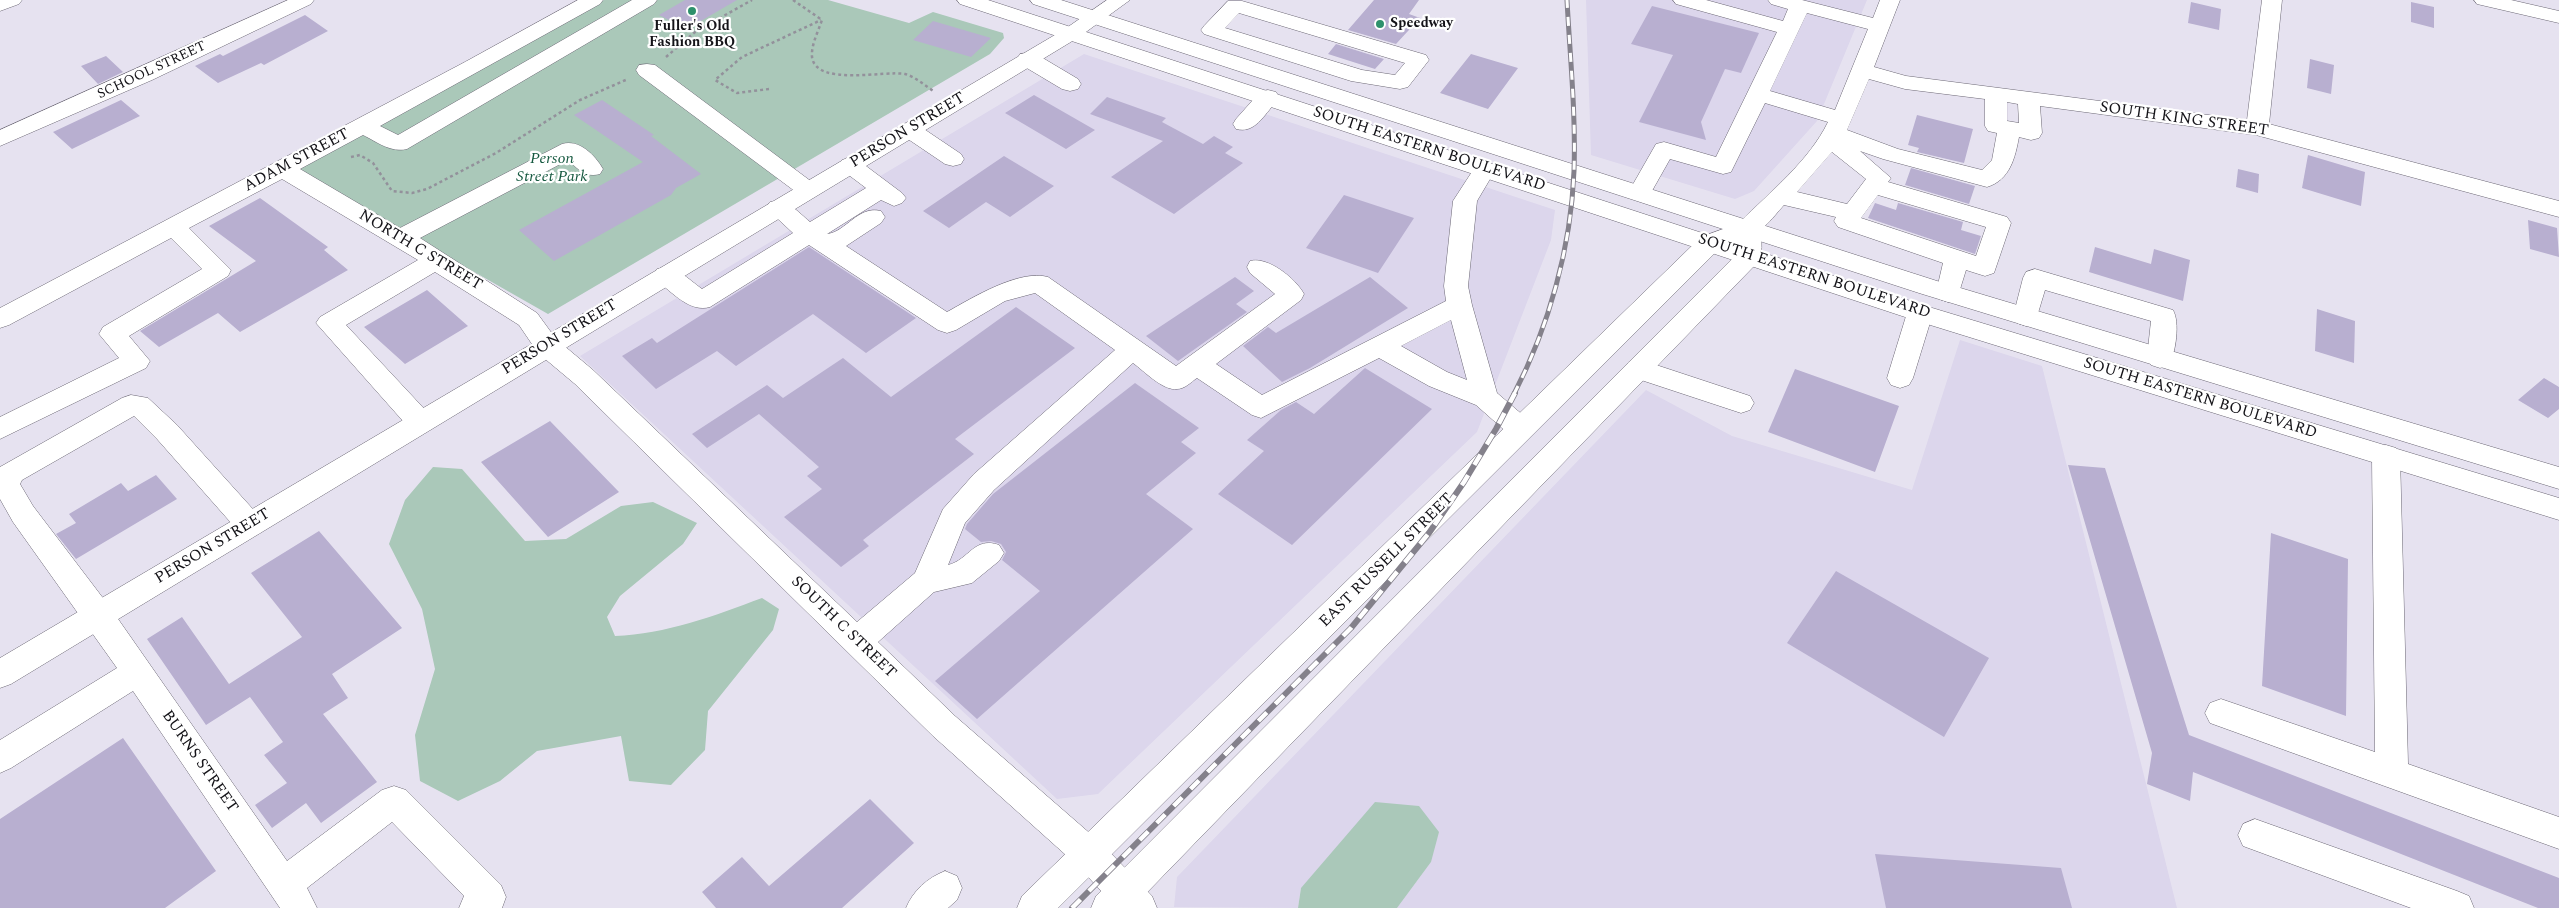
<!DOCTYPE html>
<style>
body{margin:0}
canvas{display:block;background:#e6e2f0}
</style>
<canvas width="2559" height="908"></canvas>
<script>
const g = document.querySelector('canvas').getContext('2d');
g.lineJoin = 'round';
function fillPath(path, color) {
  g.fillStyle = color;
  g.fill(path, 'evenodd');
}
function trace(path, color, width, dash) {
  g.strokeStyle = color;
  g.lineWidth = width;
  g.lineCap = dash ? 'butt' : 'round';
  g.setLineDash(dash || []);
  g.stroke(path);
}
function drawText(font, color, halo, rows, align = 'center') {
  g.font = font + ' Spectral,serif';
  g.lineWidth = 4.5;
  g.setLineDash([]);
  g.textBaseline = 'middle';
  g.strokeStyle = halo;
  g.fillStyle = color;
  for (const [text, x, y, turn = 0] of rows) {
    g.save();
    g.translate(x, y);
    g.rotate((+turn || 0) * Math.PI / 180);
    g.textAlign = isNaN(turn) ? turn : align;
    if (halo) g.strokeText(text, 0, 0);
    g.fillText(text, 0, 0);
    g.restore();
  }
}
fillPath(new Path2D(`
 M1586 0H1867L1817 121 1754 191 1735 199 1591 155Z
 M1084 54 1555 210 1551 240 1477 432 1098 794 1057 799 580 356Z
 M1960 340 2042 366 2177 908H1397L1431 862 1301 888 1298 908 1174 907 1177 877 1646 390 1732 436 1912 490Z`), '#dcd6ec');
fillPath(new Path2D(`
 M604 0H828L909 23 933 12 1003 33 1004 38 990 54 548 314 295 170Z
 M433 467 462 469 525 541 566 539 621 506 653 502 697 523 683 544 620 596 607 617 615 636C666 634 714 616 762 598L779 609 773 630 708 711 705 750 671 785 629 781 621 736 537 751 500 781 458 801 420 781 415 735 435 669 422 609 389 544 405 500Z
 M1375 802 1419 806 1439 832 1431 862 1397 908H1298L1301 888Z`), '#aac8b9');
fillPath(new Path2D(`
 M685 0H737L687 29 659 15Z
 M1374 0H1419L1409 14 1420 18 1396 44 1348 30Z
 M2191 2 2221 9 2219 30 2188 23Z
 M2411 2 2434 7V28L2411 22Z
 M1652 6 1759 33 1741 73 1725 69 1701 122 1706 140 1639 122 1673 55 1631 44Z
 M305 15 328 31 264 65 261 63 218 83 195 66 220 54 223 56Z
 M933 21 991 38 971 57 913 40Z
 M1336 44 1384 59 1375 69 1328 54Z
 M1471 54 1518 68 1488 109 1440 93Z
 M106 56 123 72 98 84 81 66Z
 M2310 59 2334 65 2331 94 2307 88Z
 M1034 95 1095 130 1066 149 1005 113Z
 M1107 97 1166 118 1162 122 1203 144 1214 136 1233 147 1225 153 1243 163 1174 214 1111 177 1163 141 1090 114Z
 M121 100 140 116 72 149 53 132Z
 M602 100 654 135 651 136 701 174 676 188 671 195 554 261 519 230 643 162 574 115Z
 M1917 115 1973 129 1964 163 1917 152 1919 148 1908 145Z
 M2308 155 2365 172 2361 206 2302 188Z
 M1004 156 1054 186 1010 217 986 202 949 228 923 211Z
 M1911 168 1975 186 1969 204 1905 185Z
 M2238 169 2259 174 2258 193 2236 187Z
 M1344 195 1414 218 1378 273 1306 248Z
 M260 198 328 247 324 250 348 270 240 332 218 313 159 347 140 331 256 261 209 226Z
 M1875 203 1896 210 1898 203 1963 222 1961 230 1981 236 1975 254 1868 218Z
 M2528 220 2557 228 2559 257 2530 249Z
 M809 247 916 318 866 353 813 314 736 366 717 351 656 389 622 356 652 338 657 343Z
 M2095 247 2151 264 2154 249 2190 260 2183 301 2089 272Z
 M1235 277 1254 291 1236 304 1247 312 1178 361 1146 336Z
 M1370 277 1408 308 1310 368 1282 382 1243 346 1268 327 1276 333Z
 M427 290 468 326 405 364 364 327Z
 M1016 307 1075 348 955 439 974 454 863 540 869 546 841 567 784 517 822 489 807 476 819 467 759 414 707 448 692 434 767 385 783 398 843 358 891 397Z
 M2317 309 2355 321 2354 363 2315 351Z
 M1365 368 1432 409 1292 545 1218 494 1264 451 1247 440 1281 410 1296 402 1314 414Z
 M1795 369 1899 406 1875 472 1768 432Z
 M2544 378 2559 387V409L2548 418 2518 400Z
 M1135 383 1199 428 1181 442 1196 453 1146 494 1193 529 977 719 935 681 1040 591 1002 560 1006 552 1001 544 991 541 981 542 965 529 967 524 993 494Z
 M550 421 619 492 548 537 481 462Z
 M2068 465 2105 468 2189 735 2559 878V908H2538L2193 772 2190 801 2147 784 2152 753Z
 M156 475 177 499 76 559 56 534 76 523 69 514 121 483 128 491Z
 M319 531 402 628 332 674 348 698 323 714 377 782 321 823 306 803 272 828 255 805 287 783 264 755 283 742 250 697 206 725 147 639 182 617 229 684 302 637 251 573Z
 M2271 533 2348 559 2346 716 2262 686Z
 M1836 571 1989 658 1944 737 1787 643Z
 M123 738 216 871 165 908H0V819Z
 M870 799 914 843 842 908H716L702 892 742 857 769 886Z
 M1875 854 2061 868 2072 908H1886Z`), '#b8afd0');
const minor = new Path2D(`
 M0 0H22L19 4 0 11Z
 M288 0H314L311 4 152 80 0 146V130Z
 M578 0H603L600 4 380 126 398 135 632 0H657L654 4 407 149C391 153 377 142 363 135L300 169 400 228 562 144C579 139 595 155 603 169L600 174C585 178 578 169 568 160L420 238 537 313 556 339 593 370 857 622 915 573 943 509 974 474 1115 350 1035 293 1005 301 956 330 947 333 938 330 809 245 710 307C690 313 672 292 657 281L654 275 657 269C675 264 688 279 702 289L793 233 766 208 770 202C787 198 798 212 810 222L866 188 842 170 839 165 842 160 850 158 858 160 902 193 906 198 902 203 894 206 881 200 827 234C846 232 858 205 881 211L885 217 881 223 846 246 947 312C972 298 1019 269 1048 277L1176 366 1275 294 1250 273 1247 267 1250 261C1268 256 1296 279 1304 294L1301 300 1216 364 1262 395 1446 301 1444 286 1453 201 1477 164 1485 162 1493 164 1496 169 1477 201 1468 286 1472 305 1497 393 1531 422 1535 429 1531 436 1521 439 1511 436 1476 405 1429 386 1379 358 1261 418 1252 415 1197 378C1191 382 1185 389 1177 389 1163 391 1144 371 1133 363L994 490 965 523 948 565C969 560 974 536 999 545L1004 553 999 561 972 583 934 592 878 642 955 716 1101 843 1152 896 1157 908H1117L1077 865 933 736 575 384 538 353 519 325 435 272 346 325 430 415 433 422 430 429 420 432 410 429 316 323 320 317 418 260 282 179 189 228 231 270 228 276 129 336 150 361 146 368 0 439V417L119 358 99 334 103 327 202 269 171 238 9 325 0 328V308L465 62ZM1451 320 1467 380 1447 372 1401 346Z
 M1673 0H1706L1783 21 1788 9 1771 4 1768 0H1802L1873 18 1880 0H1900L1874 67 1906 76 2247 120 2262 0H2282L2269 124 2559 201V217L2256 135 2040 106 2042 133 2039 138 2031 140 2019 137C2015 158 2010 180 1987 187L1883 159 1860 151 1891 178 1888 182 2007 217 2011 223 1994 273 1985 276 1966 270 1957 299 1948 302 1939 299 1936 293 1943 263 1838 227 1834 221 1836 217 1784 205C1772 218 1759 239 1740 234L1736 228 1740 222C1770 192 1809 161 1828 122L1765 103 1731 172 1723 174 1670 159 1648 198 1640 201 1632 198 1628 193 1656 144 1664 142 1716 157 1777 32 1676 4ZM1807 13 1868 29 1835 110 1770 91ZM1869 79 1905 89 1985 99V126L1988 131 1997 133 1992 160 1982 170 1898 149 1847 130ZM2007 102 2018 104 2019 123 2007 121ZM1832 152 1866 179 1847 204 1797 192ZM1878 195 1986 227 1976 256 1861 218Z
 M2474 0H2511L2559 11V23L2477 4Z
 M1228 1H1242L1426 55 1429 60 1408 87 1400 89 1351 81 1204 34 1201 30 1204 26ZM1239 13 1405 63 1395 75 1362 70 1225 28Z
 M1028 53 1036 54 1078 79 1081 84 1078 89 1070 91 1062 89 1020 64 1017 59 1020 54Z
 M647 64 655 65 816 185 820 190 816 195 808 198 800 195 639 75 636 70 639 65Z
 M1268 90 1276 92 1279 97 1276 102C1264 115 1255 134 1236 129L1233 124 1236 119 1260 92Z
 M910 123 918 125 961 154 964 159 961 164 953 166 945 164 902 135 899 130 902 125Z
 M2035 269 2173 310C2180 322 2176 352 2169 365L2160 368 2151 365 2147 358 2151 321 2045 290 2035 323 2026 326 2017 323 2013 317 2023 278 2026 272Z
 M1920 304 1929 307 1933 313 1913 378 1909 385 1900 388 1891 385 1887 378 1907 313 1911 307Z
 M1638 359 1750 396 1754 403 1750 410 1741 413 1629 376 1625 369 1629 362Z
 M131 395 148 398 177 425 260 517 264 525 260 533 250 537 240 533 157 439 134 416 22 480 20 484 33 506 109 606 287 861 382 790 394 786 406 790 501 885 506 897 502 908H459L464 896 392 822 307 888 317 908H280L133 691 11 768 0 773V740L117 668 13 522 0 499V467L122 398Z
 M2386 445 2396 448 2400 456 2408 764 2559 817V849L2210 723 2205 713 2210 703 2221 699 2375 752 2372 456 2376 448Z
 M2255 819 2457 891 2469 896 2474 908H2411L2243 846 2238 835 2243 824Z
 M945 871 957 876 962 888 957 900 948 908H906C913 891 927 878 945 871Z`);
const major = new Path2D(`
 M1107 0H1130L1079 37 11 684 0 688V658L1065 29Z
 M1748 220 1756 222C1762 232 1764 252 1758 262L1132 908H1091L1096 896 1737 254 1736 242 1719 249 1058 908H1017L1022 896 1701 237Z`);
const highway = new Path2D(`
 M957 0H988L1929 307 2559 498V520L1911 319 960 4Z
 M1030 0H1061L1937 281 2559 467V489L1919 293 1033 4Z`);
trace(minor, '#6c6875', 1);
trace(major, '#6c6875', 1);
trace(highway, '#6c6875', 1);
trace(new Path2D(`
 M793 0 822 20C818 32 811 45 812 57 816 87 885 70 905 74 916 77 925 86 935 92
 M666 57 695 32 752 0
 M769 89 737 93 715 80 742 57 821 20
 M351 157 360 155 373 163 392 191 412 193 427 189 496 153 580 100 628 79`), '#93919b', 2.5, [3, 3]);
fillPath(minor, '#fff');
fillPath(major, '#fff');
fillPath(highway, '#fff');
const railFar1 = new Path2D(`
 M1514 394C1549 326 1571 248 1574 171 1576 114 1570 57 1567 0`);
const rail = new Path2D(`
 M1072 908 1351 628 1429 533 1464 482 1496 429 1515 393`);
trace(railFar1, '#84818b', 5);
trace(rail, '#84818b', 6);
trace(railFar1, '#fff', 3, [9]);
trace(rail, '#fff', 4.5, [12]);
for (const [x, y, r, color] of [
 [692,11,5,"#2e916c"],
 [1380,24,5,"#2e916c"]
]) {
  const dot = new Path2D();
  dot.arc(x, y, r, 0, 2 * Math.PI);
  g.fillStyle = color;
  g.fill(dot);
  trace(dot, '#fff', 2);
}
drawText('bold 14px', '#141318', '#fff', [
 ["Speedway",1390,24],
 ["Fuller's Old",692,27,"center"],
 ["Fashion BBQ",692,43,"center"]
], 'left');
drawText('14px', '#141318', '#fff', [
 ["SCHOOL STREET",152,71,-25]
]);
drawText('16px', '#141318', '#fff', [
 ["SOUTH KING STREET",2184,120,8],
 ["PERSON STREET",908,131,-31],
 ["SOUTH EASTERN BOULEVARD",1429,150,18],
 ["ADAM STREET",297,161,-28],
 ["NORTH C STREET",420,251,31],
 ["SOUTH EASTERN BOULEVARD",1814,277,18],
 ["PERSON STREET",560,338,-31],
 ["SOUTH EASTERN BOULEVARD",2200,399,17],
 ["PERSON STREET",213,547,-31],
 ["EAST RUSSELL STREET",1387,561,-45],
 ["SOUTH C STREET",843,628,44],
 ["BURNS STREET",199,762,55]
]);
drawText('italic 16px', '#165940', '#fff', [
 ["Person",552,160],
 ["Street Park",552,178]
]);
</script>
